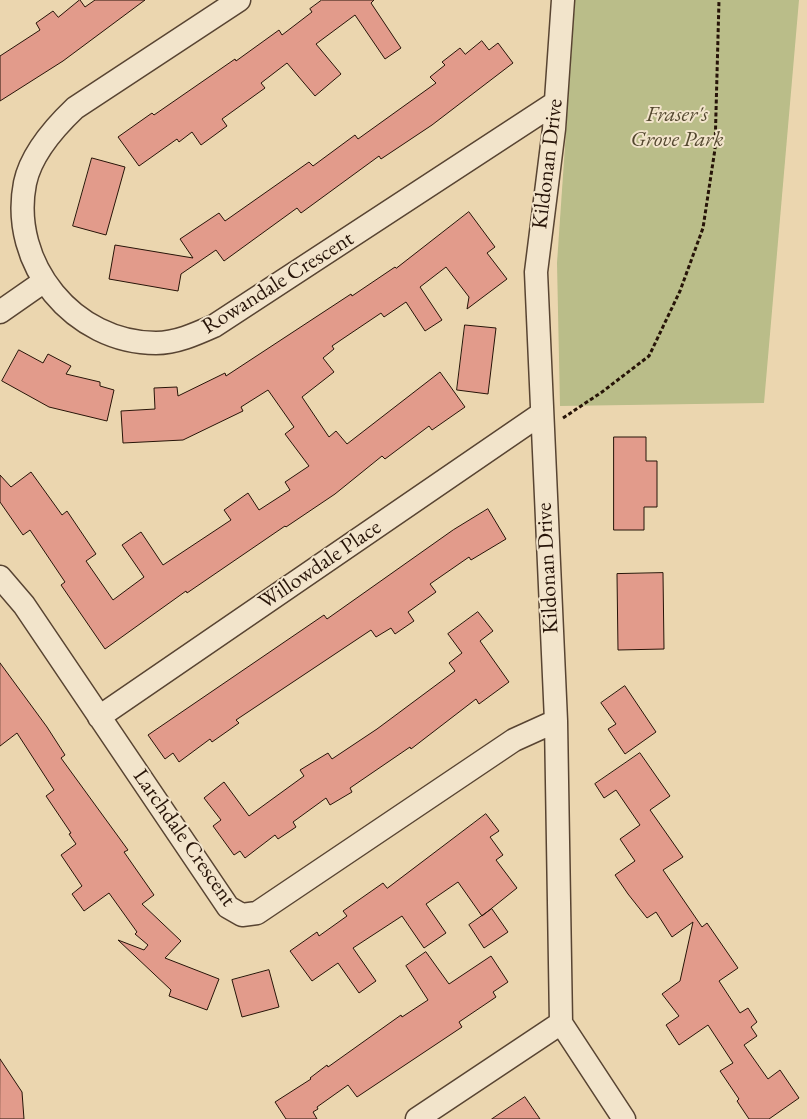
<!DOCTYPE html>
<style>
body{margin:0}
canvas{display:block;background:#ebd6af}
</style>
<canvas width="807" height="1119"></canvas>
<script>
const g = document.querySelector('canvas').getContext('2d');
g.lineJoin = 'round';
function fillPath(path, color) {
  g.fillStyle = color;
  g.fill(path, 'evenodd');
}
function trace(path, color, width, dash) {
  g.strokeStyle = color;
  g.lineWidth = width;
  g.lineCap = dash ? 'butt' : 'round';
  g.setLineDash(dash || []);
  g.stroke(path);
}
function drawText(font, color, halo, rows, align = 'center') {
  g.font = font + ' "EB Garamond",serif';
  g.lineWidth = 4;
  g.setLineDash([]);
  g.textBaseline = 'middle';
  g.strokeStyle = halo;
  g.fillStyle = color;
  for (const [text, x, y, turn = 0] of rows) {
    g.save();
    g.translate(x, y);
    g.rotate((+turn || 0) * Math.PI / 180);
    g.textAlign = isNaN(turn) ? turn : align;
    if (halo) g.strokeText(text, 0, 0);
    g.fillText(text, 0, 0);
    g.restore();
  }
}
fillPath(new Path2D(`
 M575 0H799L764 403 560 406 557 263Z`), '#babd89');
const building = new Path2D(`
 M80 0 85 7 95 0H145L63 61 0 101V56L40 30 36 23 53 11 58 17Z
 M322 0H374L371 3 401 48 385 59 355 15 316 44 341 74 315 96 287 63 261 83 265 88 222 119 227 126 201 145 192 132 179 142 177 139 139 166 118 137 152 113 154 115 235 59 236 61 279 30 282 35 312 12 310 9Z
 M482 41 489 50 498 43 513 63 432 125 381 159 379 156 301 213 297 208 224 261 216 250 181 274 178 291 109 279 115 245 193 258 180 239 219 213 225 221 309 162 313 166 355 135 358 139 436 83 430 77 445 65 442 62 460 48 465 54Z
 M92 158 125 167 106 235 73 226Z
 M469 212 495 247 487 253 507 279 467 309 469 297 446 267 420 287 442 320 425 331 406 302 384 317 381 313 332 346 334 349 323 358 334 372 302 397 329 437 336 431 347 444 440 372 465 407 432 430 429 426 385 459 382 456 335 494 286 527 285 526 187 593 186 591 105 649 61 585 65 582 30 530 23 535 0 502V475L11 487 31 472 62 515 67 511 96 554 86 561 113 600 144 577 122 545 141 532 163 565 231 520 224 510 248 493 259 510 290 490 285 482 309 466 285 434 294 427 268 390 241 407 243 411 183 440 123 443 121 411 155 409 154 388 177 387 178 396 225 373 226 376 351 294 352 296 395 267 396 268Z
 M465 325 496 328 488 394 457 390Z
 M19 350 43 363 48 354 71 366 66 374 100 382V386L114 390 107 421 49 407 2 381Z
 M614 437H646V461H657V507H644V530H614Z
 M488 509 506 539 471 560 469 557 430 584 436 592 408 612 414 621 395 634 391 628 376 637 371 630 236 720 239 723 212 742 210 739 179 762 173 753 165 759 148 735 324 615 327 619 453 530Z
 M663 573 664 649 618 650 617 574Z
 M478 612 493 631 480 641 509 682 479 704 476 699 411 749 410 747 350 788 352 792 330 805 326 798 293 822 296 827 278 839 275 835 245 858 240 851 234 855 213 826 221 820 204 798 224 782 249 816 304 776 300 770 328 753 332 759 377 729 455 671 449 663 462 653 448 634Z
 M0 663 47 727 65 755 61 758 128 850 124 852 154 895 142 904 181 941 165 958 219 979 207 1010 169 996 171 990 118 940 144 950 148 945 135 934 137 932 109 893 84 911 72 894 82 886 61 855 76 844 69 834 71 833 46 796 54 790 17 733 0 746Z
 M625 686 656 732 625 754 608 729 616 724 601 703Z
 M640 753 670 796 650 810 683 857 663 870 702 927 707 923 738 968 719 981 740 1013 748 1008 757 1022 751 1027 757 1036 744 1045 768 1079 780 1070 799 1098 769 1119H749L737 1101 739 1099 720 1071 733 1063 708 1025 679 1045 666 1025 679 1016 662 994 680 981 693 922 672 937 656 912 647 918 628 894 615 875 635 861 620 839 640 825 616 790 604 798 595 784Z
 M486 814 499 831 490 837 503 855 496 860 517 888 482 916 458 882 426 904 446 933 424 948 402 916 353 948 376 981 359 993 338 963 312 981 290 951 317 932 319 936 347 916 343 911 383 883 387 888Z
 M492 909 508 932 484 948 469 925Z
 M426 952 449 984 491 956 508 982 493 992 496 997 459 1022 462 1027 357 1097 348 1085 317 1107 318 1109 313 1112 317 1119H286L275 1102 311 1079 310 1078 327 1065 328 1067 401 1015 402 1017 428 1000 406 966Z
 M269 970 279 1007 242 1017 232 980Z
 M0 1059 22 1092 24 1119H0Z
 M525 1097 540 1119H492Z`);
fillPath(building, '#e29b8b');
trace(building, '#271408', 1);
const street = new Path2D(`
 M239 0 75 108C54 128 31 154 25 183 9 264 74 343 156 343 176 343 196 334 214 326L555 103
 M563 0 554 129 536 272 556 721 561 1023 624 1119
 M0 312 43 282
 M0 577 24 605 228 907 242 915 257 913 514 740 556 721
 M99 717 541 414
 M417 1119 561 1023`);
trace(street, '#584432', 25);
trace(new Path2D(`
 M563 418 602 392 649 356 680 291 703 228 715 149 719 0`), '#271408', 3, [4, 2.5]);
trace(street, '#f2e4cb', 22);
drawText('italic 22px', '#53472f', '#f2e4cb', [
 ["Fraser's",677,115],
 ["Grove Park",677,140]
]);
drawText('22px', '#271408', '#f2e4cb', [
 ["Kildonan Drive",548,164,-83],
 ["Rowandale Crescent",278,283,-32],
 ["Willowdale Place",320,565,-34],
 ["Kildonan Drive",548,568,-93],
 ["Larchdale Crescent",184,838,55]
]);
</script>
